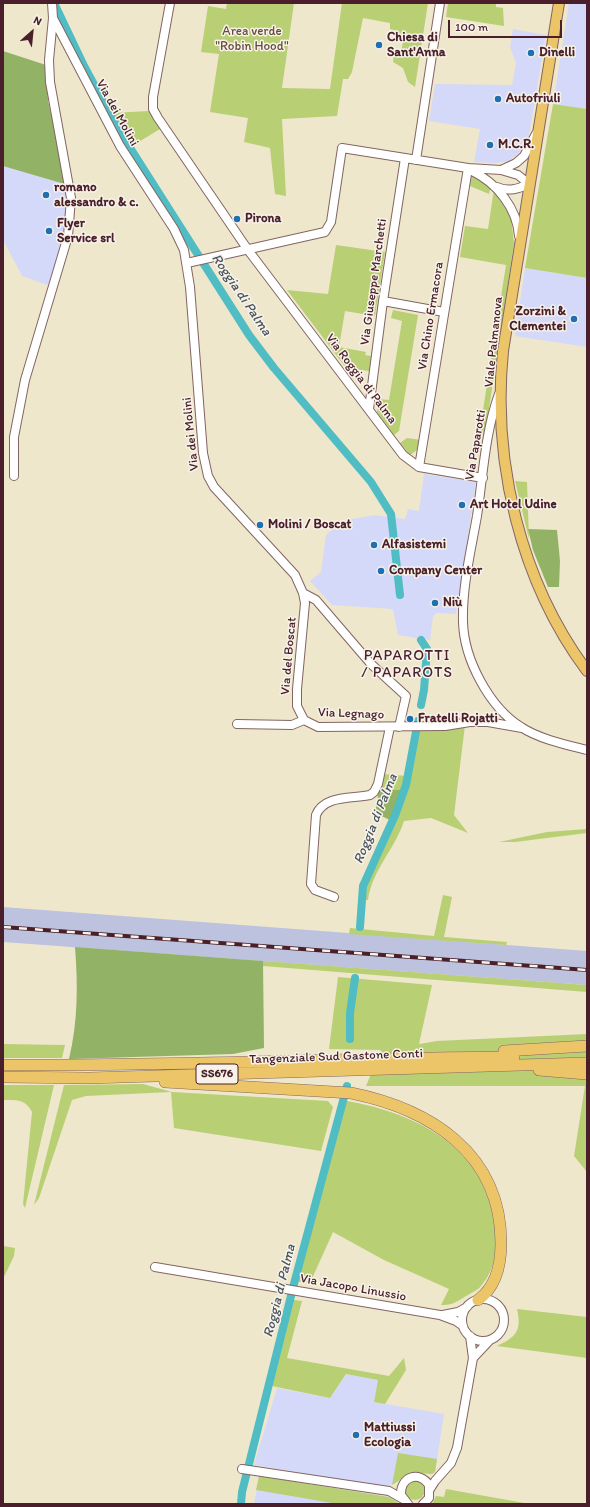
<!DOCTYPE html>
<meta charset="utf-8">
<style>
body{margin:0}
#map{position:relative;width:590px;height:1507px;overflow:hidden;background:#eee7cc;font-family:Itim,sans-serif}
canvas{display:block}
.frame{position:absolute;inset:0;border:4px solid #4a1f2b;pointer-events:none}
.north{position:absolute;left:12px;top:12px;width:40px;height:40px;-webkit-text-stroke:3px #f7f3e8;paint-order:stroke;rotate:27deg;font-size:11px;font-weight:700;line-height:16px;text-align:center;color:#4a1f2b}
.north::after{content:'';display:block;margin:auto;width:14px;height:18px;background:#4a1f2b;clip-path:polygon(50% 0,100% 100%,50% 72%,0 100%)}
.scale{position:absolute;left:448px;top:20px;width:114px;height:18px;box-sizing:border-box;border:2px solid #4a1f2b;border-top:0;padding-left:5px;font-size:12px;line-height:14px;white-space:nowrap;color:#4a1f2b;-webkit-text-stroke:3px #f7f3e8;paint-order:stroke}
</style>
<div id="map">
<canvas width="590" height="1507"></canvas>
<div class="frame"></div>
<div class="north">N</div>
<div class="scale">100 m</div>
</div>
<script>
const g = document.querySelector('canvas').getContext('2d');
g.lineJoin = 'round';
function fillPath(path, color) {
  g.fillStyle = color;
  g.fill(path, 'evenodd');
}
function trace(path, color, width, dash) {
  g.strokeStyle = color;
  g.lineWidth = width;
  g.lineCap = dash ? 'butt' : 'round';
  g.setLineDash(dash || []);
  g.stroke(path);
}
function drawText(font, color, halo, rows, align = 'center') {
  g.font = font + ' Itim,sans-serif';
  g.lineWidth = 3;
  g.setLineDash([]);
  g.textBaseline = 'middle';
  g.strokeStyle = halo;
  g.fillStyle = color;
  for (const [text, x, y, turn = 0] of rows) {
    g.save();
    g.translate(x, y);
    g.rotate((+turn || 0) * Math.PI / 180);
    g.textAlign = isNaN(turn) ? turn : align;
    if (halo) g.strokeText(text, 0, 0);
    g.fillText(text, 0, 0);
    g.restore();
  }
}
fillPath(new Path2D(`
 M569 3H587V109L553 104Z
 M513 29 546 35 529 135 522 150 509 161 496 163 474 162 480 129 429 121 435 84 512 85 516 63 510 47Z
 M3 166 68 185 66 230 50 286 22 276 3 240Z
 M525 268 587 278V347L515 336Z
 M424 474 476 482 456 614 437 613 433 616 430 640 398 635 393 609 332 605 310 581 321 572 326 535 342 521 374 515 405 519 408 509 419 511Z
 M346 1374 378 1380 374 1402 444 1414 435 1472 432 1474 417 1473 410 1474 388 1487 254 1465 277 1388 330 1398Z
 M259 1476 389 1497 400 1504H254Z`), '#d4d8f9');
fillPath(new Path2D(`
 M3 907 587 951V985L3 942Z`), '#bdc3de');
fillPath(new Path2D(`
 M227 3H294L282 88 330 89 342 3H428L415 87 408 82 403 68 393 62 394 55 400 56 403 42 396 40 398 31 390 29V23L363 18 352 72 348 79H343L337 116 282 119 286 196 275 194 270 148 244 142 248 118 210 112 219 54 201 52 208 6 226 9Z
 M448 3H496V7L503 8 504 26 446 17Z
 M553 104 587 109V278L525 268Z
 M149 111 160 129 132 146 113 113Z
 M472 174 491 185 489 194 470 186Z
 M494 189 511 218 514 243 485 435H479L506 265 460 257 465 226 488 229Z
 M336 245 385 252 375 316 345 311 339 347 366 352 365 355 371 356 369 371 346 368 287 290 328 294Z
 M393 310 418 315 399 431 394 435 377 412 379 399 389 400 402 321 391 318Z
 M407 438 421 440 420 448 410 455 400 443Z
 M515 481 527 482 529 539Z
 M465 725 454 815 468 833 431 818 404 821C395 849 372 870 368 900H364L365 887 403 801 418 730Z
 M383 774 407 776 403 790H379Z
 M587 829V833L515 842H499L547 832Z
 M443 895 452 897 444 937 507 942 506 945 349 934 350 928 434 936Z
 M263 961 587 985V992L263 966Z
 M338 977 432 985 419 1044 437 1041 587 1034V1172L574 1156 585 1086H366L381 1050 329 1049Z
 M3 1044 65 1045 62 1058H3Z
 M143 1084 172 1092 328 1101 333 1107 321 1151 174 1128 171 1092 86 1096 72 1100 39 1198 34 1205 64 1085Z
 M3 1085H54L25 1208 23 1204 32 1112C26 1099 16 1100 3 1100Z
 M341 1100C385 1107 434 1123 465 1158 492 1188 511 1253 481 1286 478 1290 472 1292 468 1295 459 1300 452 1306 441 1305L449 1289 384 1260 333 1232 310 1283 292 1281Z
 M3 1246 15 1248 14 1256 3 1279Z
 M287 1299 302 1301 287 1358 389 1376 404 1358 406 1370 385 1404 374 1402 378 1380 346 1374 330 1398 267 1385Z
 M517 1309 587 1317V1358L497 1346C516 1337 522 1331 517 1309Z
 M398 1453 437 1459 435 1472 432 1474 417 1473 410 1474 392 1485Z
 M259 1476 389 1497 400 1504H338L256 1490Z
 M405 1490a10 10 0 1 1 20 0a10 10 0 1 1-20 0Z
 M446 1489 530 1504H432L436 1496 444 1497Z`), '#b8cf74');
fillPath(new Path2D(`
 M3 51 46 65 48 101 68 185 3 166Z
 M528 529 557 530 560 561 559 587H548L533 550Z
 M379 790H403L390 820 375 813Z
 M75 947 263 961 264 1048 233 1054 69 1059C78 1022 78 985 75 947Z`), '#92b266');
trace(new Path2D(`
 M54 3 84 66 118 129 249 335 274 368 371 482 391 514 400 595
 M421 640 427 649 424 690 421 705
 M360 927 363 886 396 813 406 785 418 721
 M350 1039V1013L355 978
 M241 1504 242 1492 295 1280 347 1086`), '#4fbdc3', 8);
const minor = new Path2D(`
 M170 3 153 97V109L158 118 248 250 403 455 419 467 483 478
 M53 18 120 146 174 229 184 250 190 287 203 453 208 476 214 487 295 575 303 593 305 603 297 689V706L304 720 318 727 445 726 470 722H488L522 728
 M416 160 440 3
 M472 171C497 183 517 208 519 236
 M497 187C509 192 518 189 529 184L518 175 501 170
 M187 263 325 232 331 222 342 148 468 168 501 170 516 163 524 156 536 134
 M383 301 444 312
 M499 394C485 432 483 476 477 516 471 550 462 587 463 622 464 659 489 707 521 727 539 739 567 745 587 750
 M369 409 383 301 405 158
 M419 467 468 168
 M14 476V437L25 380 68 236 71 198 50 82 49 60 53 18 52 3
 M303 593 316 600 371 664 406 696 399 727
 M237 724 292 725 304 720
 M334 897 315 890 311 884 316 815C324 795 351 799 370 795L374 792 378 784 390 727
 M155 1267 440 1315 456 1321 463 1326
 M462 1320a21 21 0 1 1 42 0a21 21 0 1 1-42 0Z
 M443 1315 458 1312 467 1307
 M473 1358 490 1340
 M242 1469 389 1491 403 1499
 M430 1489 435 1481 451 1463 457 1448 473 1358 470 1336
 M408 1504 401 1495C400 1477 419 1470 429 1485V1498L423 1504`);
const major = new Path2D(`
 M559 3 503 351C492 461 520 581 587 671`);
const highway = new Path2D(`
 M504 1051 587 1046
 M3 1065C173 1066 344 1058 514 1057
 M539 1070 587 1074
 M3 1077 89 1078 587 1063
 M165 1082 351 1093C430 1109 501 1153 501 1243 501 1264 496 1287 478 1300`);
trace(minor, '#836563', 10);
trace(major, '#836563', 12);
trace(highway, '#836563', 12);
trace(minor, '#fff', 8);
trace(major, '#edc569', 10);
trace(highway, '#edc569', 11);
const rail = new Path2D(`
 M3 927 587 970`);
trace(rail, '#4a1f2b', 4);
trace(rail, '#f7f3e8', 2.5, [8]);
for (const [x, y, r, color] of [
 [379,45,4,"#1f6fb2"],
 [531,53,4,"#1f6fb2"],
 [498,99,4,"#1f6fb2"],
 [490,145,4,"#1f6fb2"],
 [46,195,4,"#1f6fb2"],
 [237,219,4,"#1f6fb2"],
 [49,231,4,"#1f6fb2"],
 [574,319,4,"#1f6fb2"],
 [462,505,4,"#1f6fb2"],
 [260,525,4,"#1f6fb2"],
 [374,545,4,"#1f6fb2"],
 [381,571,4,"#1f6fb2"],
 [435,603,4,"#1f6fb2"],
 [410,719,4,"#1f6fb2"],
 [356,1435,4,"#1f6fb2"]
]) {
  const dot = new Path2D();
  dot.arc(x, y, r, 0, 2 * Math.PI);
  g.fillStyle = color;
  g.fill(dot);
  trace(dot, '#f7f3e8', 1.5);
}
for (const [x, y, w] of [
 [217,1074,42]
]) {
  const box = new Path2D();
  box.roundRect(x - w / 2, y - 10, w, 20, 3);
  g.fillStyle = '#f7f3e8';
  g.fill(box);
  trace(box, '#4a1f2b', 1);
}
drawText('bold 12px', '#4a1f2b', null, [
 ["SS676",217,1074]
]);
drawText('13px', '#664b3d', '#f7f3e8', [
 ["Area verde",252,32],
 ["\"Robin Hood\"",252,47]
]);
drawText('bold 13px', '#4a1f2b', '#f7f3e8', [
 ["Chiesa di",387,38],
 ["Sant'Anna",387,53],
 ["Dinelli",539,53],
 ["Autofriuli",506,99],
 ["M.C.R.",498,145],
 ["romano",54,188],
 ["alessandro & c.",54,203],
 ["Pirona",245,219],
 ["Flyer",57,224],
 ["Service srl",57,239],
 ["Zorzini &",566,312,"right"],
 ["Clementei",566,327,"right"],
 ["Art Hotel Udine",470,505],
 ["Molini / Boscat",268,525],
 ["Alfasistemi",382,545],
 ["Company Center",389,571],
 ["Niù",443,603],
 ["Fratelli Rojatti",418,719],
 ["Mattiussi",364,1428],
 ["Ecologia",364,1443]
], 'left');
drawText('13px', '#4a1f2b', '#f7f3e8', [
 ["Via dei Molini",117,113,61],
 ["Via Giuseppe Marchetti",374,282,-82],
 ["Via Chino Ermacora",431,316,-81],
 ["Viale Palmanova",494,342,-84],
 ["Via Roggia di Palma",361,379,53],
 ["Via dei Molini",191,434,-96],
 ["Via Paparotti",476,445,-80],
 ["Via del Boscat",289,656,-85],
 ["Via Legnago",351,714,2],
 ["Tangenziale Sud Gastone Conti",336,1057,-2],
 ["Via Jacopo Linussio",353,1288,10]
]);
drawText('italic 14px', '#4c5660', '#f7f3e8', [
 ["Roggia di Palma",241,295,56],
 ["Roggia di Palma",376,819,-68],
 ["Roggia di Palma",280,1291,-76]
]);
g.letterSpacing = '1px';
drawText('15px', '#4a1f2b', '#f7f3e8', [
 ["PAPAROTTI",407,656],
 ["/ PAPAROTS",407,673]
]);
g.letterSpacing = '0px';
</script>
